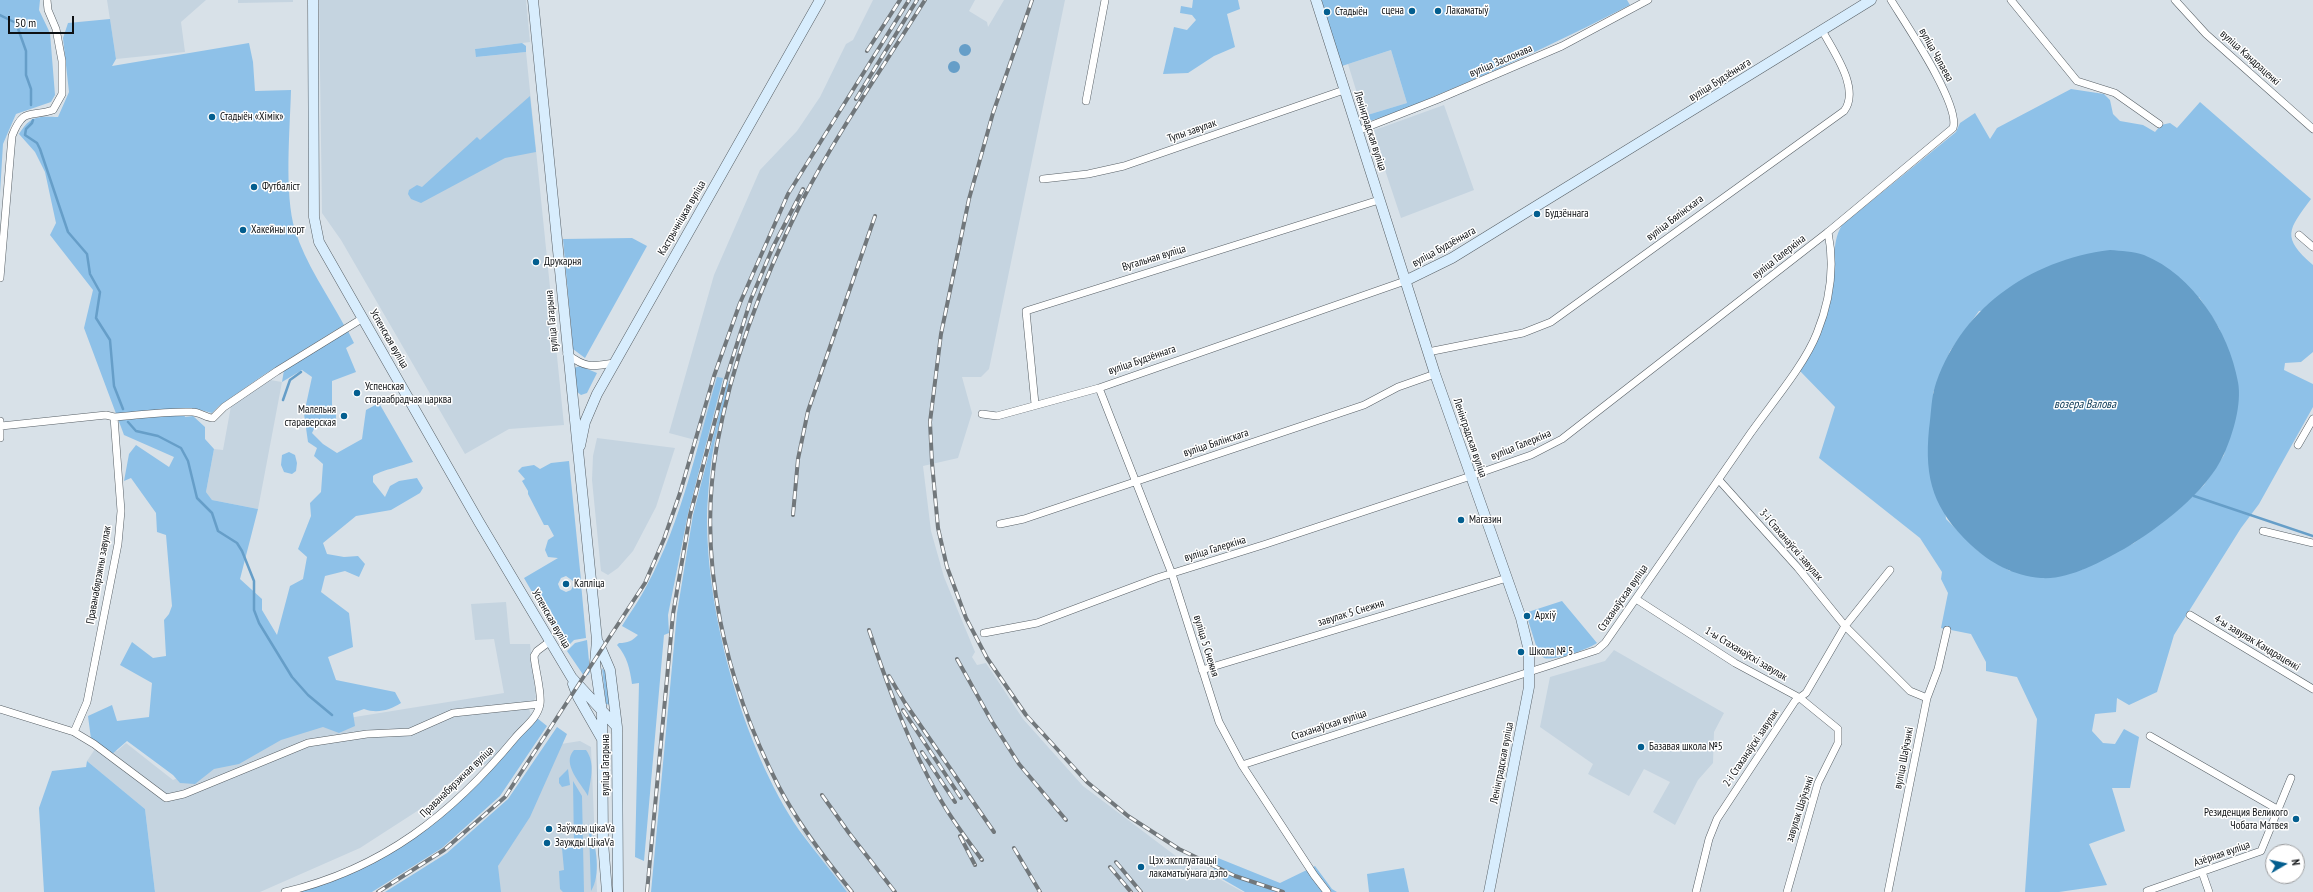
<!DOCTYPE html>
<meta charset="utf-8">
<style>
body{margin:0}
#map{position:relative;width:2313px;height:892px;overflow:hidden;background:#d8e1e8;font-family:"PT Sans Narrow",sans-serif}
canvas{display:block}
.north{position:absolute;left:2265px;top:844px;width:40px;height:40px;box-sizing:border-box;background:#fff;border:1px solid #9e9fa1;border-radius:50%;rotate:81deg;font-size:11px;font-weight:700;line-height:16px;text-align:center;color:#0d1013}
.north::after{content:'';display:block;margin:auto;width:14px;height:18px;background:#035e8f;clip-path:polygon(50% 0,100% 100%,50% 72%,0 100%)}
.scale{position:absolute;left:8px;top:16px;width:66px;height:18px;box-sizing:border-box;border:2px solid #0d1013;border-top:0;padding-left:5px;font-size:12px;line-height:14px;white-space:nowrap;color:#0d1013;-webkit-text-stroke:3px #fff;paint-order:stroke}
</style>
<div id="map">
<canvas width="2313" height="892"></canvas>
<div class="north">N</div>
<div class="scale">50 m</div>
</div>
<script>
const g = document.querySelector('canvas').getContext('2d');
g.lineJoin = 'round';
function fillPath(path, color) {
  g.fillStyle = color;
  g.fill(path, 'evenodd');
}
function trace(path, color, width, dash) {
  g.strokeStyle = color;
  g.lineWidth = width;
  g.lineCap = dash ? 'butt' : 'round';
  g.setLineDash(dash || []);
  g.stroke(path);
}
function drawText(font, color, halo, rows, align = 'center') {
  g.font = font + ' "PT Sans Narrow",sans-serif';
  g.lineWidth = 3;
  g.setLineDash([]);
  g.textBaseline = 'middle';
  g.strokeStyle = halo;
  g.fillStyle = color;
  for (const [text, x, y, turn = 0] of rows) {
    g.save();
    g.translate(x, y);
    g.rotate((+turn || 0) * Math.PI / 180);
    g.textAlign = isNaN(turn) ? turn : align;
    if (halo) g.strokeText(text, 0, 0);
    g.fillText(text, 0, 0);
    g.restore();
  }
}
fillPath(new Path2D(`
 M107 0H206L181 22 185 52 116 59Z
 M238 0H293V2L238 3Z
 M319 0H526L530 42 475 49 477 57 526 52 564 425 509 429 465 454 341 240 322 213Z
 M873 0H975L969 11 987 22 988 27 1004 0H1065L989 369 981 377H962L972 413 958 458 923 466 931 531 944 577 975 652 972 657 977 665 986 663 1023 719 1083 786 1193 869 1197 868 1211 877 1212 875 1243 892H847L804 835 778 790 747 722 732 675 713 586 709 512 714 445 669 433 714 275 760 170 797 131 820 97 846 44 853 40Z
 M1391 50 1407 103 1364 116 1348 64Z
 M1444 105 1474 190 1401 218 1372 131Z
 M270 380 282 382 258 509 212 500 206 492 214 449 223 450 231 406Z
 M597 438 675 448 656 507 633 551 618 568 608 575 601 571 592 480 593 456Z
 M506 602 510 644H530L536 697 529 709 531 715 497 757 458 781 449 783 425 806 360 848 260 892H155L145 809 87 761 101 740 117 751 126 743 173 780 305 725 504 693 494 639 475 640 471 604Z
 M1614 650 1724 713 1714 732 1713 763 1698 780 1675 825 1653 812 1670 782 1644 769 1629 796 1588 774 1593 764 1540 727 1550 677 1605 661Z
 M580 741 591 747 597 892H498L495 867 561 744Z`), '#c5d4e0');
fillPath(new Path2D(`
 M0 0H40L39 10 50 33 55 95 51 102 16 114 3 144 0 193Z
 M1193 0H1238L1240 9 1227 14 1235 47 1214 56 1188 73 1163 74 1174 27 1187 30 1196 20 1192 15 1180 13 1181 6 1192 8Z
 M1320 0H1627L1630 5C1572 35 1515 62 1454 88 1425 100 1396 114 1366 122L1364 116 1407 103 1391 50 1342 66Z
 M110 19 116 59 112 66 249 43 253 62 255 91 291 90C290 129 284 194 295 230 305 263 328 295 344 325L265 374 219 406 212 413 197 409 184 410 185 417 193 416 205 427V439L214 449 206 492 212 500 258 509 240 579 262 599V610L277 635 290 586 303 579 307 557 298 549 311 516 310 503 321 492 323 464 314 456 317 448 308 442 304 414 312 377 302 370 282 382 284 370 348 331 354 343 346 348 356 372 332 381V406L336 410V419L316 425 312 433 323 444 337 453 362 439 366 410 379 403 413 462C404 465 377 472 373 476V482L385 497 390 486 399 481 417 478 423 488 420 493 391 510 356 516 323 543 327 554 344 557 358 556 365 564 359 577 345 571 325 576 321 592 349 613 353 647 328 657 336 680 395 692 401 703C390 710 377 714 364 709L353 713 355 726 339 733 323 727 281 740 239 764 214 769 195 784 180 783 173 775 127 741 111 755 91 739 88 716 112 705 117 721 149 717 152 683 120 665 132 642 153 658 166 656 164 620 169 614 172 606 166 535 157 532 156 513 131 478 124 481 129 454 136 445 169 467 174 457 124 435 84 328 93 290 50 235 56 223 45 172 35 152 19 134C30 116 37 116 58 117L69 92 63 38 68 23Z
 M522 43 526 46V52L476 57 475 49Z
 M2071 89 2104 94 2110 100 2113 114 2120 121 2143 125 2155 132 2161 125 2170 123 2177 128 2200 102 2311 199C2288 230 2281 237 2313 265V352L2301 362 2285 363 2284 370 2313 384V407L2259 504 2241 528 2174 635 2157 692 2129 705 2117 698 2116 712 2095 714 2092 731 2103 743 2115 744 2124 729 2139 737 2130 788H2112L2125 831 2089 844 2107 885 2059 892H2025L2037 719 2017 677 1986 671V662L1971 634 1941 628 1948 593 1941 579 1942 572 1920 538 1819 458 1835 407 1800 371C1814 346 1827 323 1832 294 1836 272 1830 244 1842 225L1956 132 1960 123 1975 113 1990 139 1997 128ZM2199 297 2219 328 2238 383 2224 455 2204 485 2180 508 2134 543 2081 570 2010 571 1978 551 1946 519 1933 393 1950 351 1979 311Z
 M530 96 536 152 505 158 421 203 411 199 408 194 409 190 417 185 422 187 477 137 480 140Z
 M632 238 647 246 585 358 573 349 563 239Z
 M580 366 597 373 587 393 581 395 576 391 574 368Z
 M717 377 723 378 688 514 668 615 669 633 664 635 644 861 635 857 639 683 632 684C630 669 627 656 617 645L619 643C628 643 632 641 638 635L622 626C630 613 640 599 647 585 682 521 697 446 717 377Z
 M728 380C730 392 717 430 714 445 710 466 708 492 707 514 706 614 743 747 799 830 814 851 832 871 847 892H651L677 613 693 515Z
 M289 452 295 455 297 463 296 471 292 474 284 472 281 465 282 455Z
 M569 461 581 580 573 581 566 576 561 578 558 584 560 589 566 592 571 590 574 584 581 583 586 638 574 640 565 649 524 578 558 558 548 557 545 550 548 540 554 536 548 525H544L528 494V491L522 481 525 479 518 471 522 467 534 465 540 469 551 463Z
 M1562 601 1597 643C1586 650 1556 661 1544 658L1538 652 1528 620H1530L1528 612Z
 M587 640 590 672 588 675 584 676 567 651 575 643Z
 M602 668 608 675 611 705 606 704Z
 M537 718 547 726 500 796 442 848 372 892H297C350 878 404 851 444 814 477 784 506 750 537 718Z
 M557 727 567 734 530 817 498 866 501 892H385L447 853 508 799Z
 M574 750H586C596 763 590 782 588 796 581 783 561 764 574 750Z
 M87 761 145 809 155 892H44L39 808 52 771 86 767Z
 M568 769 570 785 562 787 559 783V778Z
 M573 781 582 796 584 892H563L560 889 559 871 564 870 562 848 574 847Z
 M589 829C597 845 601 876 591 891Z
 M1218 858 1280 883 1315 866 1332 889 1337 892H1245L1212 873Z
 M1404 868 1409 892H1369L1367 874Z`), '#8ec1e8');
fillPath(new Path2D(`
 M959 50a6 6 0 1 1 12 0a6 6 0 1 1-12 0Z
 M948 67a6 6 0 1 1 12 0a6 6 0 1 1-12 0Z
 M2110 250C2121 251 2133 251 2144 255 2193 275 2229 331 2238 382 2242 404 2233 434 2224 454 2207 492 2159 528 2124 549 2100 562 2069 580 2041 578 2014 576 1990 563 1971 545 1934 510 1924 480 1929 429 1931 416 1931 402 1934 390 1958 310 2029 260 2110 250Z`), '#669ec8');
trace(new Path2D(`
 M0 15 16 23 26 51V75L31 89V105
 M33 120 32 123 26 129 25 135 37 143 40 149 68 232 87 254 90 274 100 292 96 318 110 340 114 386 123 409
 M283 400 290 380 301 372
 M128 422 136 431 158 436 181 448 188 461 197 498 212 513 218 531 237 543 242 551 254 581V610L259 623 292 677 308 695 332 715
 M2194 496 2313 536`), '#669ec8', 2.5);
const street = new Path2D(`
 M2011 0 2077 81 2115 93 2159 124
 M2175 0 2206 34 2313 129
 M1086 101 1105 0
 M1357 131 1436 100 1562 46 1648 0
 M1043 179 1088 174 1124 166 1344 90
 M2299 235 2313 247
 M0 278 12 136C24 106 30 118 53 110L62 94V61L56 29 48 10 47 0
 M1428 352 1523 333 1551 322 1844 111C1861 89 1833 51 1822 30
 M567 354C585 368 592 367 614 363
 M1099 388 1172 574 1219 722 1242 765 1314 875 1327 892
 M1035 404 1026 311 1379 200
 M982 414 997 416 1099 388 1405 281
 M0 421V438
 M1 426 106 415 114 417C140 415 166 411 192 412 200 412 206 418 213 418L224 407 277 371 363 318
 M2298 445 2313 419
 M1719 480 1798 568 1845 626 1910 691 1927 698
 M1000 524 1024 519 1364 405 1398 387 1435 374
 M2263 531 2313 543
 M1636 599 1735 663 1800 698 1838 729V743L1818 783 1787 892
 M2190 615 2313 689
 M984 633 1037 623 1157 578 1266 544 1471 476 1531 455 1562 439 1828 232 1953 128C1961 105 1905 23 1891 0
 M1202 670 1507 578
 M0 709 74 732 94 744 166 798 184 794 308 743 367 734 410 732 453 713 540 704
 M74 732 87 702 118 544 121 511 114 417
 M2150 736 2277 809
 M1242 765 1597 650 1605 643C1653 573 1702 504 1750 434 1771 404 1804 366 1817 333 1830 301 1835 267 1828 232
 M2202 872 2209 892
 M2147 891 2261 851 2291 778
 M285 892C383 869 452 814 515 738 523 728 538 718 540 704 542 693 535 669 534 656L537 651 549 642
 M1696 892 1709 839 1717 819 1795 701 1806 693 1845 626 1890 570
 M1888 892 1927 698 1938 669 1947 630`);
const secondary = new Path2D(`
 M313 0 314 217 319 242 479 522 572 678 617 727
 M533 0 597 640 595 664 602 712 603 842 607 892
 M1316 0 1435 374 1521 618 1529 651V687L1489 892
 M1405 281 1452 258 1871 0
 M580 446 585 422 597 394 820 0
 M598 642 610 670 617 727 618 892
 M573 684 578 697 602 739`);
trace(street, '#575f65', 8);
trace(secondary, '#575f65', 11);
trace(street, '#fff', 7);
trace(secondary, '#d8edfd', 10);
const rail = new Path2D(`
 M1032 0 993 113 969 199 941 334 930 422 932 463 938 528 947 567 966 618 987 658 1026 715 1087 782 1128 816 1179 849 1235 876 1283 892
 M867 51 900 0
 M856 99 917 0
 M793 515 798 459 808 411 875 216
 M869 630C888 687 909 745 939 797 951 819 967 839 982 860
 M957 659 991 720 1019 764 1066 820
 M889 676 905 703 994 832
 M903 710 961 798
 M922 752 955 802
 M822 795 849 833 895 892
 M960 836 975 865
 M1014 848 1040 892
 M1116 862 1141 892
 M1110 867 1131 892
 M378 892 444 850 505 797 645 583 664 539 680 493 714 376 740 303 788 194 909 0
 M647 892 673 614 690 515 726 379 751 299 773 247 803 189
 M852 892C825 859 799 825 779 787 726 684 696 561 717 445 732 361 764 277 802 201 838 131 884 66 925 0`);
trace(rail, '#71777b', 4);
trace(rail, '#fff', 2.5, [8]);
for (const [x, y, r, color] of [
 [1412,11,4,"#035e8f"],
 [1438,11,4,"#035e8f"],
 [1327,12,4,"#035e8f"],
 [212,117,4,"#035e8f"],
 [254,187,4,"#035e8f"],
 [1537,214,4,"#035e8f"],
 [243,230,4,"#035e8f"],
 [536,262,4,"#035e8f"],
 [357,393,4,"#035e8f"],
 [344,416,4,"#035e8f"],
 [1461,520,4,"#035e8f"],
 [566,584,4,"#035e8f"],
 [1527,616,4,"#035e8f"],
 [1521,652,4,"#035e8f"],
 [1641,747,4,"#035e8f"],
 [2296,819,4,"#035e8f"],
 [549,829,4,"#035e8f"],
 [547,843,4,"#035e8f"],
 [1141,867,4,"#035e8f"]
]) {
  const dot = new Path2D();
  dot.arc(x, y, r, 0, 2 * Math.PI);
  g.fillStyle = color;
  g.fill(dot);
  trace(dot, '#fff', 1.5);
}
drawText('11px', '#0d1013', '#fff', [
 ["сцена",1404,11,"right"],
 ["Лакаматыў",1446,11],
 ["Стадыён",1335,12],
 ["Стадыён «Хімік»",220,117],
 ["Футбаліст",262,187],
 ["Будзённага",1545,214],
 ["Хакейны корт",251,230],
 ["Друкарня",544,262],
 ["Успенская",365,387],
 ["стараабрадчая царква",365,400],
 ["Малельня",336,410,"right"],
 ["стараверская",336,423,"right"],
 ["Магазин",1469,520],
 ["Капліца",574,584],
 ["Архіў",1535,616],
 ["Школа № 5",1529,652],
 ["Базавая школа №5",1649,747],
 ["Резиденция Великого",2288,813,"right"],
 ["Чобата Матвея",2288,826,"right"],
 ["Заўжды цікаVа",557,829],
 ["Заужды ЦікаVа",555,843],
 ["Цэх эксплуатацыі",1149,861],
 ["лакаматыўнага дэпо",1149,874]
], 'left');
drawText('11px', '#0d1013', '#fff', [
 ["вуліца Чапаева",1936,55,61],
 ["вуліца Кандраценкі",2250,58,42],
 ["вуліца Заслонава",1501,61,-23],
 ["вуліца Будзённага",1720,80,-32],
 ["Тупы завулак",1192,131,-19],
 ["Ленінградская вуліца",1370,131,72],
 ["Кастрычніцкая вуліца",682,218,-60],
 ["вуліца Бялінскага",1675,218,-37],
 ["вуліца Будзённага",1444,247,-29],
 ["вуліца Галеркіна",1779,257,-38],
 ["Вугальная вуліца",1154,258,-17],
 ["вуліца Гагарына",552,321,-95],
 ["Успенская вуліца",389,339,60],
 ["вуліца Будзённага",1142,360,-19],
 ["Ленінградская вуліца",1470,438,71],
 ["вуліца Бялінскага",1216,443,-18],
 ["вуліца Галеркіна",1521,445,-22],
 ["3-і Стаханаўскі завулак",1791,545,49],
 ["вуліца Галеркіна",1215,549,-17],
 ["Праванабярэжны завулак",99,575,-80],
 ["Стаханаўская вуліца",1623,598,-55],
 ["завулак 5 Снежня",1351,613,-17],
 ["Успенская вуліца",551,619,60],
 ["4-ы завулак Кандраценкі",2257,643,31],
 ["вуліца 5 Снежня",1206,646,73],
 ["1-ы Стаханаўскі завулак",1746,654,31],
 ["Стаханаўская вуліца",1329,725,-18],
 ["2-і Стаханаўскі завулак",1751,748,-56],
 ["вуліца Шаўчэнкі",1904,758,-79],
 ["Ленінградская вуліца",1502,763,-79],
 ["вуліца Гагарына",606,765,-90],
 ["Праванабярэжная вуліца",457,782,-44],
 ["завулак Шаўчэнкі",1800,809,-72],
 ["Азёрная вуліца",2222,854,-19]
]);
drawText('italic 12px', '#0d3a57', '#fff', [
 ["возера Валова",2085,405]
]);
</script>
